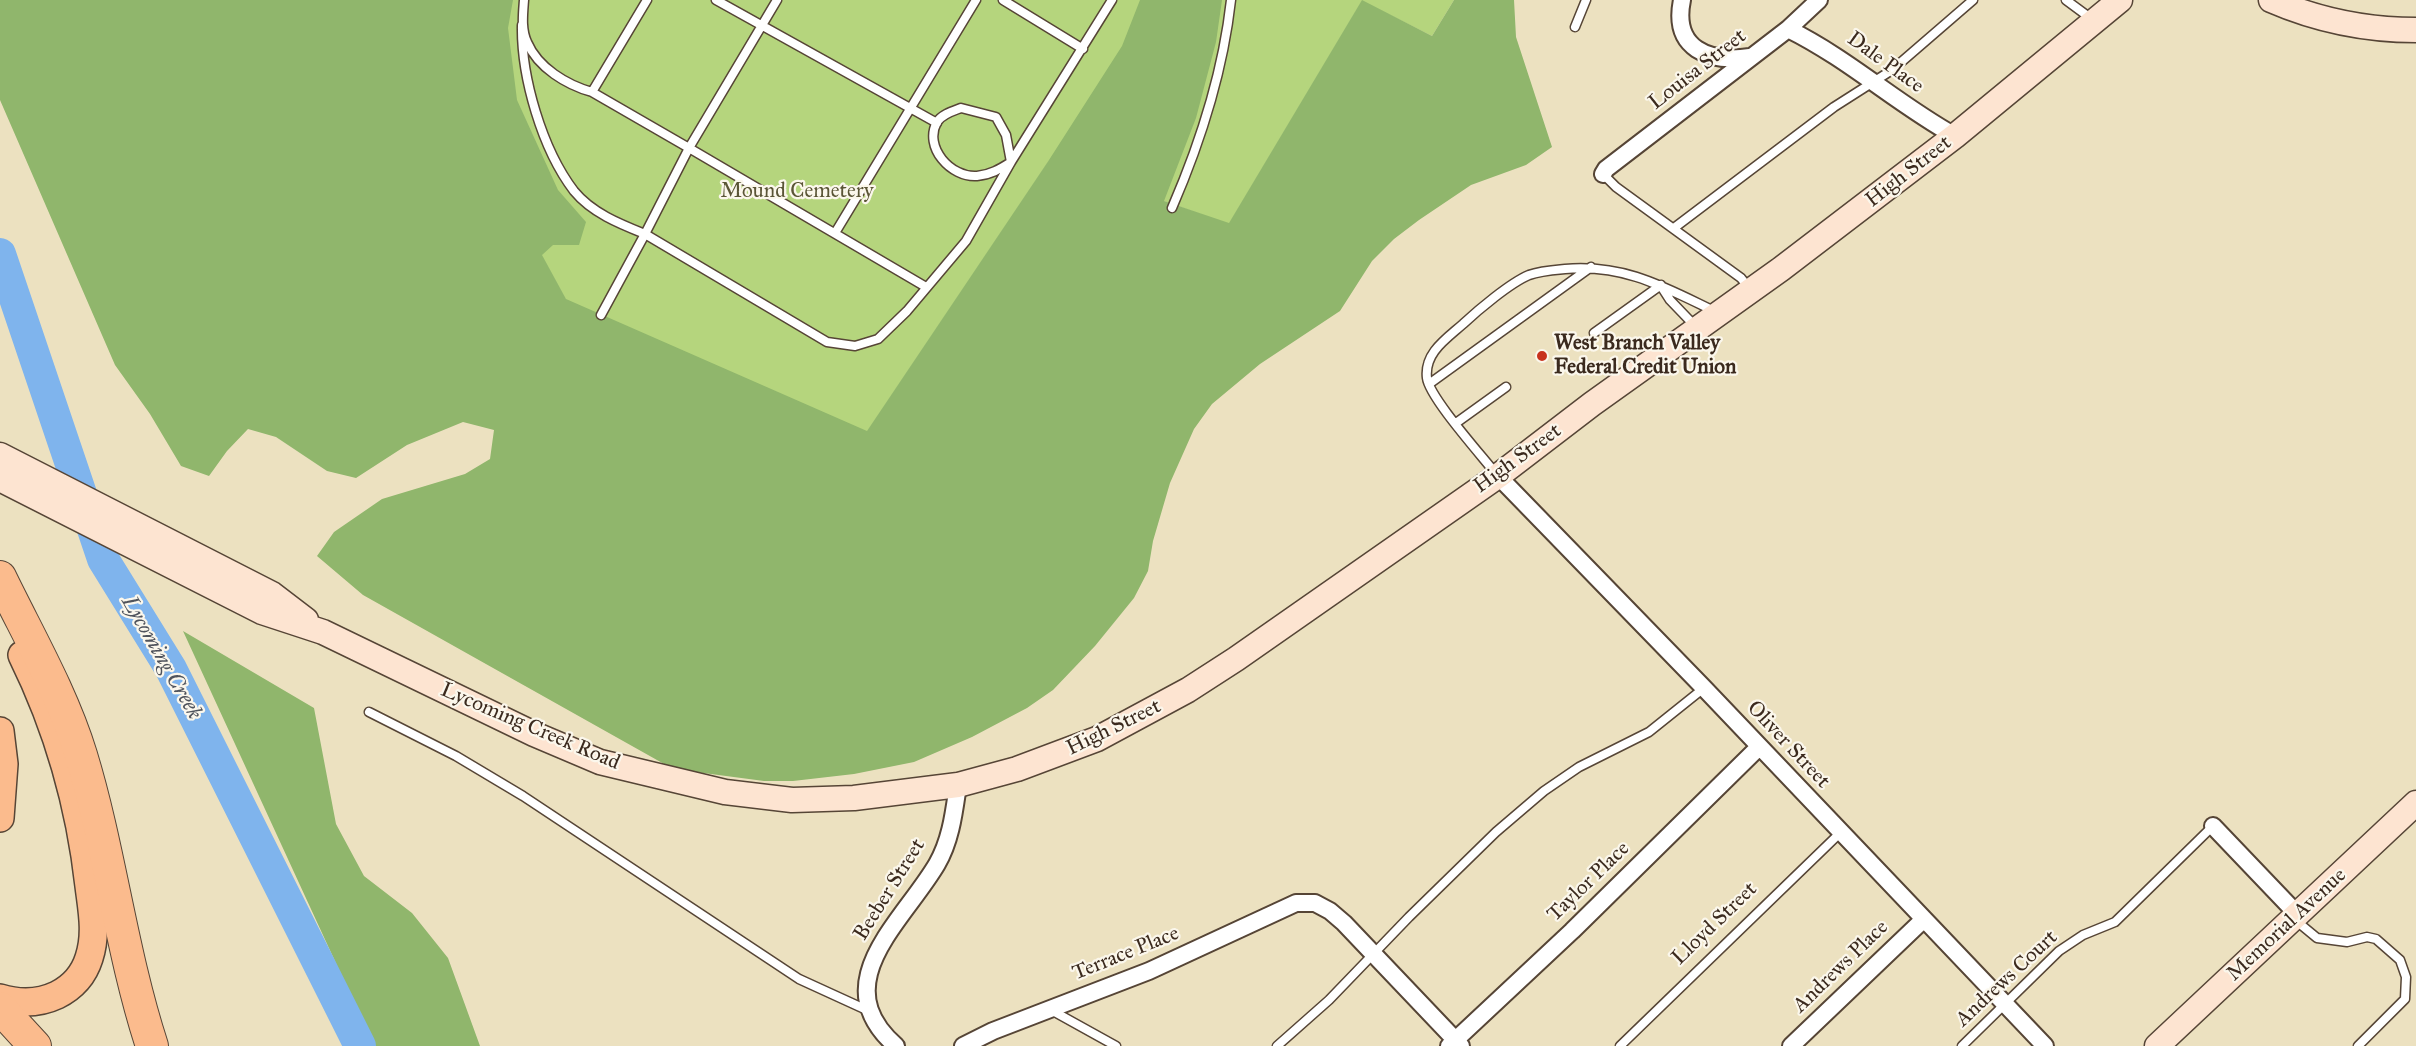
<!DOCTYPE html>
<style>
body{margin:0}
canvas{display:block;background:#ece1c0}
</style>
<canvas width="2416" height="1046"></canvas>
<script>
const g = document.querySelector('canvas').getContext('2d');
g.lineJoin = 'round';
function fillPath(path, color) {
  g.fillStyle = color;
  g.fill(path, 'evenodd');
}
function trace(path, color, width, dash) {
  g.strokeStyle = color;
  g.lineWidth = width;
  g.lineCap = dash ? 'butt' : 'round';
  g.setLineDash(dash || []);
  g.stroke(path);
}
function drawText(font, color, halo, rows, align = 'center') {
  g.font = font + ' "IM FELL Great Primer",serif';
  g.lineWidth = 4.5;
  g.setLineDash([]);
  g.textBaseline = 'middle';
  g.strokeStyle = halo;
  g.fillStyle = color;
  for (const [text, x, y, turn = 0] of rows) {
    g.save();
    g.translate(x, y);
    g.rotate((+turn || 0) * Math.PI / 180);
    g.textAlign = isNaN(turn) ? turn : align;
    if (halo) g.strokeText(text, 0, 0);
    g.fillText(text, 0, 0);
    g.restore();
  }
}
fillPath(new Path2D(`
 M400 0H1454L1432 36 1362 1 1229 224 1049 161 867 432 566 300Z`), '#b5d57d');
fillPath(new Path2D(`
 M0 0H513L508 28 517 100 558 190 586 222 579 245H553L542 255 566 299 867 431 1049 160 1122 46 1140 0H1222L1216 42 1196 118 1164 201 1229 223 1362 0 1432 36 1454 0H1514L1516 37 1552 147 1526 165 1471 185 1419 220 1394 239 1372 261 1340 311 1260 364 1212 404 1194 429 1170 483 1153 541 1148 571 1134 598 1095 646 1053 690 1027 708 972 737 914 762 854 774 793 781H764L673 769 363 595 317 556 334 532 382 499 465 474 490 459 494 430 463 422 407 445 356 478 327 471 276 437 248 429 227 451 209 476 181 466 150 414 115 365 0 100Z
 M183 631 314 708 336 824 364 876 412 913 448 958 480 1046H374Z`), '#90b66c');
trace(new Path2D(`
 M0 254 103 559 171 669 360 1046`), '#7fb4ed', 32);
const lane = new Path2D(`
 M524 0C523 14 521 29 527 42 538 68 567 85 592 92
 M647 0 592 92 689 148 777 0
 M716 0 937 123
 M1003 0 1083 49
 M2066 0 2093 20
 M522 25C521 77 542 149 574 191 592 213 620 224 645 234L601 315
 M1575 27 1586 0
 M961 108 996 117 1006 135 1011 162C1000 169 990 175 977 176 951 178 923 147 937 122 942 114 953 111 961 108Z
 M1603 174 1616 187 1741 278 1749 288
 M1172 208C1201 141 1223 72 1231 0
 M1674 228 1834 107 1892 70 1973 0
 M835 233 976 0
 M1661 286 1670 300 1695 326
 M926 287 689 148 645 234 827 342 855 346 878 339 907 311 966 241 1011 162 1112 0
 M1594 333 1661 285
 M1429 384 1591 267
 M1456 423 1506 387
 M1496 474C1482 456 1429 397 1427 378 1424 353 1446 339 1463 324 1478 310 1510 283 1529 275 1540 271 1554 270 1565 269 1625 264 1664 287 1716 312
 M369 712 456 756 523 796 799 979 869 1011
 M2294 919 2317 938 2347 942 2367 937 2376 939 2400 960 2406 977 2405 999 2358 1046
 M1051 1010 1116 1046
 M1277 1046 1329 1000 1409 917 1496 832 1544 791 1579 767 1649 732 1704 688
 M1620 1046 1840 833
 M1962 1046 2059 951 2083 935 2115 922 2213 826`);
const street = new Path2D(`
 M1682 0C1672 49 1709 63 1750 57
 M1788 29C1849 59 1897 104 1955 136
 M1603 174 1606 169 1788 29 1819 0
 M1498 476 1704 688 2045 1046
 M2213 826 2298 915
 M896 1046C824 983 903 922 937 864 951 840 954 812 958 785
 M963 1046 993 1031 1149 971 1296 903H1315L1330 911 1344 923 1461 1046
 M1449 1046 1572 931 1759 747
 M1791 1046 1923 920`);
const secondary = new Path2D(`
 M2271 0C2317 20 2366 30 2416 30
 M0 455 272 594 306 620
 M0 479 262 612 323 632 534 734 600 762 725 792 792 800 854 798 958 785 1017 769 1097 739 1188 690 1236 659 1498 476 1592 404 1781 269 1955 136 2120 0
 M2157 1046 2416 803`);
const primary = new Path2D(`
 M0 731 4 764 0 818
 M0 998C20 1004 38 1004 57 995 73 987 84 974 89 958 97 934 92 910 89 886 80 805 58 728 22 655`);
const highway = new Path2D(`
 M0 577C28 635 62 693 81 755 110 850 121 951 152 1046
 M0 1008 35 1046`);
trace(lane, '#564536', 11);
trace(street, '#564536', 20);
trace(secondary, '#564536', 27);
trace(primary, '#564536', 30);
trace(highway, '#564536', 34);
trace(lane, '#fff', 8);
trace(street, '#fff', 16);
trace(secondary, '#fde4d1', 24);
trace(primary, '#fbbb8d', 27);
trace(highway, '#fbbb8d', 32);
for (const [x, y, r, color] of [
 [1542,356,6,"#c8321e"]
]) {
  const dot = new Path2D();
  dot.arc(x, y, r, 0, 2 * Math.PI);
  g.fillStyle = color;
  g.fill(dot);
  trace(dot, '#fbf7ec', 2);
}
drawText('21px', '#3b2a1e', '#fbf7ec', [
 ["Dale Place",1885,63,36],
 ["Louisa Street",1698,70,-38],
 ["High Street",1909,172,-38],
 ["High Street",1518,459,-36],
 ["Lycoming Creek Road",530,727,23],
 ["High Street",1114,728,-26],
 ["Oliver Street",1788,745,47],
 ["Taylor Place",1589,882,-44],
 ["Beeber Street",890,890,-58],
 ["Lloyd Street",1715,924,-44],
 ["Memorial Avenue",2287,925,-43],
 ["Terrace Place",1126,954,-22],
 ["Andrews Place",1841,967,-44],
 ["Andrews Court",2007,979,-43]
]);
drawText('21px', '#5a5536', '#fbf7ec', [
 ["Mound Cemetery",797,192]
]);
drawText('bold 21px', '#3b2a1e', '#fbf7ec', [
 ["West Branch Valley",1554,344],
 ["Federal Credit Union",1554,368]
], 'left');
drawText('italic 22px', '#4f535c', '#fbf7ec', [
 ["Lycoming Creek",161,658,60]
]);
</script>
